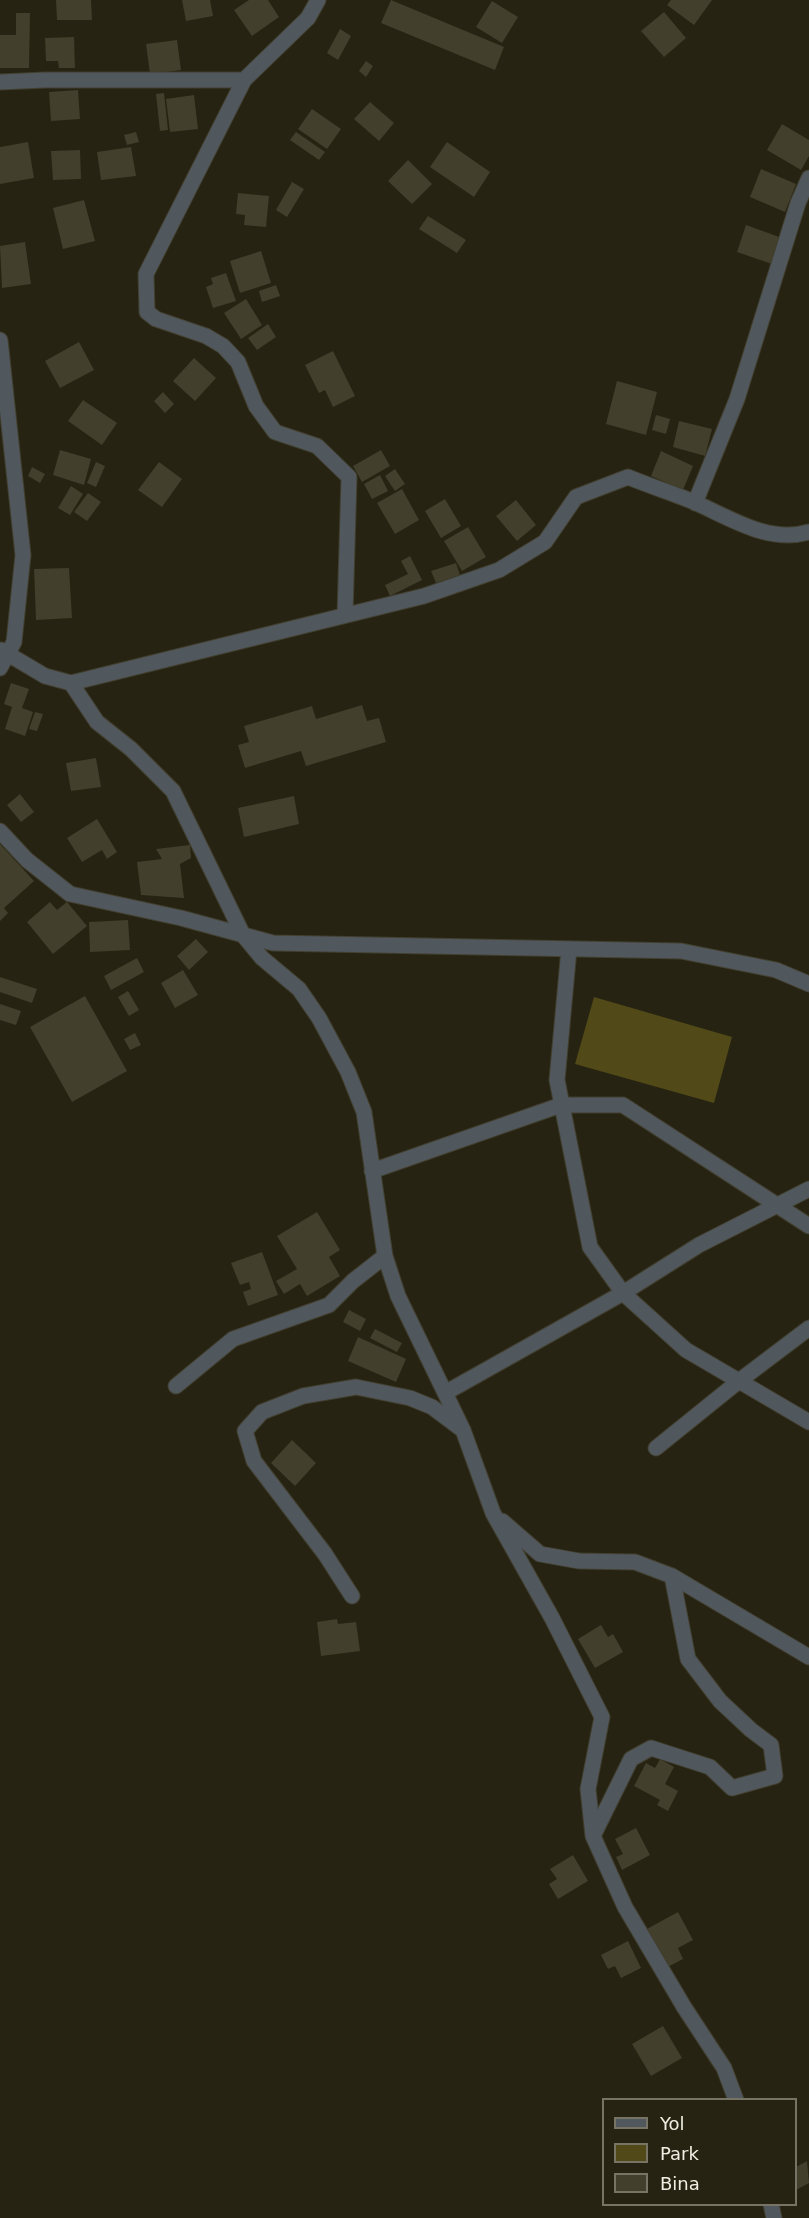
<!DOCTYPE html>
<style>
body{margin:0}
#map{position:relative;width:809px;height:2218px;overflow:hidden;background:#262312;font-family:"DejaVu Sans",sans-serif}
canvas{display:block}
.legend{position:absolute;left:602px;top:2098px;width:195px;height:108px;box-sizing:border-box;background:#262312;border:2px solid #777466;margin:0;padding:8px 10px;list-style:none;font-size:18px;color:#f0eee3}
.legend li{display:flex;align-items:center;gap:12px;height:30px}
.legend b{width:30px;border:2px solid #777466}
</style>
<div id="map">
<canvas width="809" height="2218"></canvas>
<ul class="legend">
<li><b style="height:8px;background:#50575d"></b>Yol</li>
<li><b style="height:16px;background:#514917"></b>Park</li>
<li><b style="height:16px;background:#423f2c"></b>Bina</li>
</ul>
</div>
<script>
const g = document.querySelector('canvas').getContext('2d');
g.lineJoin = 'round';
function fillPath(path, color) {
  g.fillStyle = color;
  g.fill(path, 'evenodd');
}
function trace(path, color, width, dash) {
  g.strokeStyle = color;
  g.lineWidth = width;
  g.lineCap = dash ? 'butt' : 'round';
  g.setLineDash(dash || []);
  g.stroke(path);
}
fillPath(new Path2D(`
 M594 997 732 1037 714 1103 575 1064Z`), '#514917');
fillPath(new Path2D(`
 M56 0H91L92 20H57Z
 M182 0H210L213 16 186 21Z
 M249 0H268L279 17 252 36 234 10Z
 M391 0 504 47 495 70 381 23Z
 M671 0H712L694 25 667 5Z
 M492 1 518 17 502 43 476 27Z
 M664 12 686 38 664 57 641 31Z
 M16 13H30L29 68H0V35H16Z
 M340 29 351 36 338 60 327 53Z
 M74 37 75 68H59L58 61H46L45 38Z
 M177 40 181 70 150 74 146 44Z
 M366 61 373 66 366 77 359 71Z
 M78 90 80 119 51 121 49 92Z
 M164 93 168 130 160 131 156 94Z
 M194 95 198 129 170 132 166 99Z
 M370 102 394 123 379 141 354 119Z
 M312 109 341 129 327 149 298 129Z
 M782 124 809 140V156L801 170 767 150Z
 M136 132 139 142 127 145 124 135Z
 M296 132 325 152 319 160 290 140Z
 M28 142 34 178 0 184V147Z
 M447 142 490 172 474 197 430 167Z
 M131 147 136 176 101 180 97 152Z
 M80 150 81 179 53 180 51 151Z
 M408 160 432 184 412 204 388 181Z
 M761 169 796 184 785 212 750 197Z
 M292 182 304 189 287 217 276 210Z
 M238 193 269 196 266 227 244 225 245 215 236 214Z
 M84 200 95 241 63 249 53 208Z
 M428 216 466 240 457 253 419 229Z
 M746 225 782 238 772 264 737 252Z
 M25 242 31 284 2 288 0 246Z
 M261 251 271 283 240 293 230 261Z
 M226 273 236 301 213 308 206 287 213 284 211 278Z
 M276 285 280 296 262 302 259 291Z
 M246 299 262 325 241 339 224 313Z
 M268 324 276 337 257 350 248 338Z
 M79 342 94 370 60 388 45 361Z
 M333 351 355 396 333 407 325 390 319 393 305 365Z
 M194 358 216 378 195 401 173 381Z
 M617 381 657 392 646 435 606 424Z
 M163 392 174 404 165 413 154 401Z
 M83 400 117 423 102 445 68 421Z
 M656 415 670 419 666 434 652 430Z
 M679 421 712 429 705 456 673 447Z
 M60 450 91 459 84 485 53 475Z
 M381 450 390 466 362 482 353 466Z
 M661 451 693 466 683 490 651 476Z
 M96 462 105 466 96 487 87 483Z
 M159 462 182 479 162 507 138 490Z
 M32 467 45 474 40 483 28 476Z
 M395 469 405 484 395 491 385 476Z
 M380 475 388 491 372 499 364 484Z
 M71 486 83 494 70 515 58 508Z
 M402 489 419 520 395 534 377 503Z
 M88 493 101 502 87 521 74 512Z
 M445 499 461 526 441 538 425 511Z
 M516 500 536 525 517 541 496 516Z
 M468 527 486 557 462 571 444 541Z
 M410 556 422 580 390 596 385 585 408 574 401 561Z
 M456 563 460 575 436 583 431 571Z
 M69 568 72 618 36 620 34 569Z
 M11 683 29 689 22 708 33 712 25 736 5 729 12 707 4 704Z
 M362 705 367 721 379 718 386 742 306 766 301 751 245 768 238 745 249 742 244 726 312 706 316 719Z
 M35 712 43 714 37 731 29 729Z
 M96 758 101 787 71 791 66 763Z
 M20 794 34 812 21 822 7 805Z
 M294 796 299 824 244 837 238 808Z
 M97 819 117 852 107 859 102 850 82 862 67 838Z
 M0 844 34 881 4 908 8 913 0 921Z
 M190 845 191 858 180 864 184 898 141 895 137 862 162 859 156 849Z
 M50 902 57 910 67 902 87 926 53 954 27 922Z
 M128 920 130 950 90 952 89 922Z
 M196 939 208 952 189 970 177 956Z
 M137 958 144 972 111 990 104 976Z
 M183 970 198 995 175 1008 161 983Z
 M0 977 37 989 32 1003 0 992Z
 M128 991 139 1010 129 1016 118 997Z
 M85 996 127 1071 72 1102 30 1027Z
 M0 1004 21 1011 16 1025 0 1020Z
 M135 1033 141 1045 130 1050 124 1039Z
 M317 1212 340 1250 329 1257 340 1276 307 1296 300 1284 284 1294 276 1281 297 1269 277 1236Z
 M262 1252 278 1295 248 1306 243 1292 251 1289 249 1282 240 1285 231 1263Z
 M349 1310 366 1319 360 1331 343 1322Z
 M375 1329 402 1343 397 1352 370 1338Z
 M358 1337 406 1359 396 1382 348 1361Z
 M292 1440 316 1463 295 1486 271 1463Z
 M337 1619 338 1624 356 1622 360 1651 321 1656 317 1622Z
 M601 1625 608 1637 613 1634 623 1652 595 1668 578 1639Z
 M660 1759 674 1767 665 1784 678 1791 668 1811 657 1805 660 1800 634 1786 646 1763 655 1768Z
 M636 1828 650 1855 622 1870 616 1857 623 1854 615 1839Z
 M573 1855 588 1881 558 1899 549 1884 557 1879 550 1869Z
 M678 1912 693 1940 678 1948 683 1959 666 1968 645 1930Z
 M628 1941 641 1968 621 1978 615 1966 608 1969 601 1955Z
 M663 2026 682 2058 651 2076 632 2044Z
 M807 2161 809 2183 796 2190V2167Z`), '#423f2c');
const minor = new Path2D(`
 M244 80 146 274 147 312 156 319 206 336 223 346 238 362 256 406 275 432 317 446 349 477 345 615
 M0 82 45 80H244L308 18 318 0
 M0 340 23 555 14 642 0 668
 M695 503 737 399 798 203 809 178
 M1 650 45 676 71 683
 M0 831 27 860 70 894 181 918 273 943 681 951 776 970 809 984
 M569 949 557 1080 590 1247 623 1293 686 1350 809 1422
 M372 1171 561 1105H623L809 1226
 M176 1386 233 1339 329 1305 353 1281 385 1256
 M445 1393 623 1293 699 1245 809 1189
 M656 1448 739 1381 809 1328
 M502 1521 540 1554 579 1561 635 1562 672 1576 809 1657
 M352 1596 325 1554 254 1461 245 1431 262 1412 303 1396 356 1387 410 1398 432 1407 460 1428
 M593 1836 631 1759 651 1748 710 1767 732 1788 775 1776 771 1745 751 1730 720 1701 688 1659 672 1576
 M736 2100 724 2068 684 2007 625 1907 593 1836 588 1789 602 1717 552 1618 493 1513 463 1430 398 1296 385 1256 364 1112 348 1072 319 1018 299 989 262 958 243 935 173 791 131 749 97 722 71 683 424 596 499 570 545 542 576 497 628 477C650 486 672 493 694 502 730 518 769 544 809 532
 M771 2204 774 2218`);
trace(minor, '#423f2f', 17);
trace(minor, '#50575d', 15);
</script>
